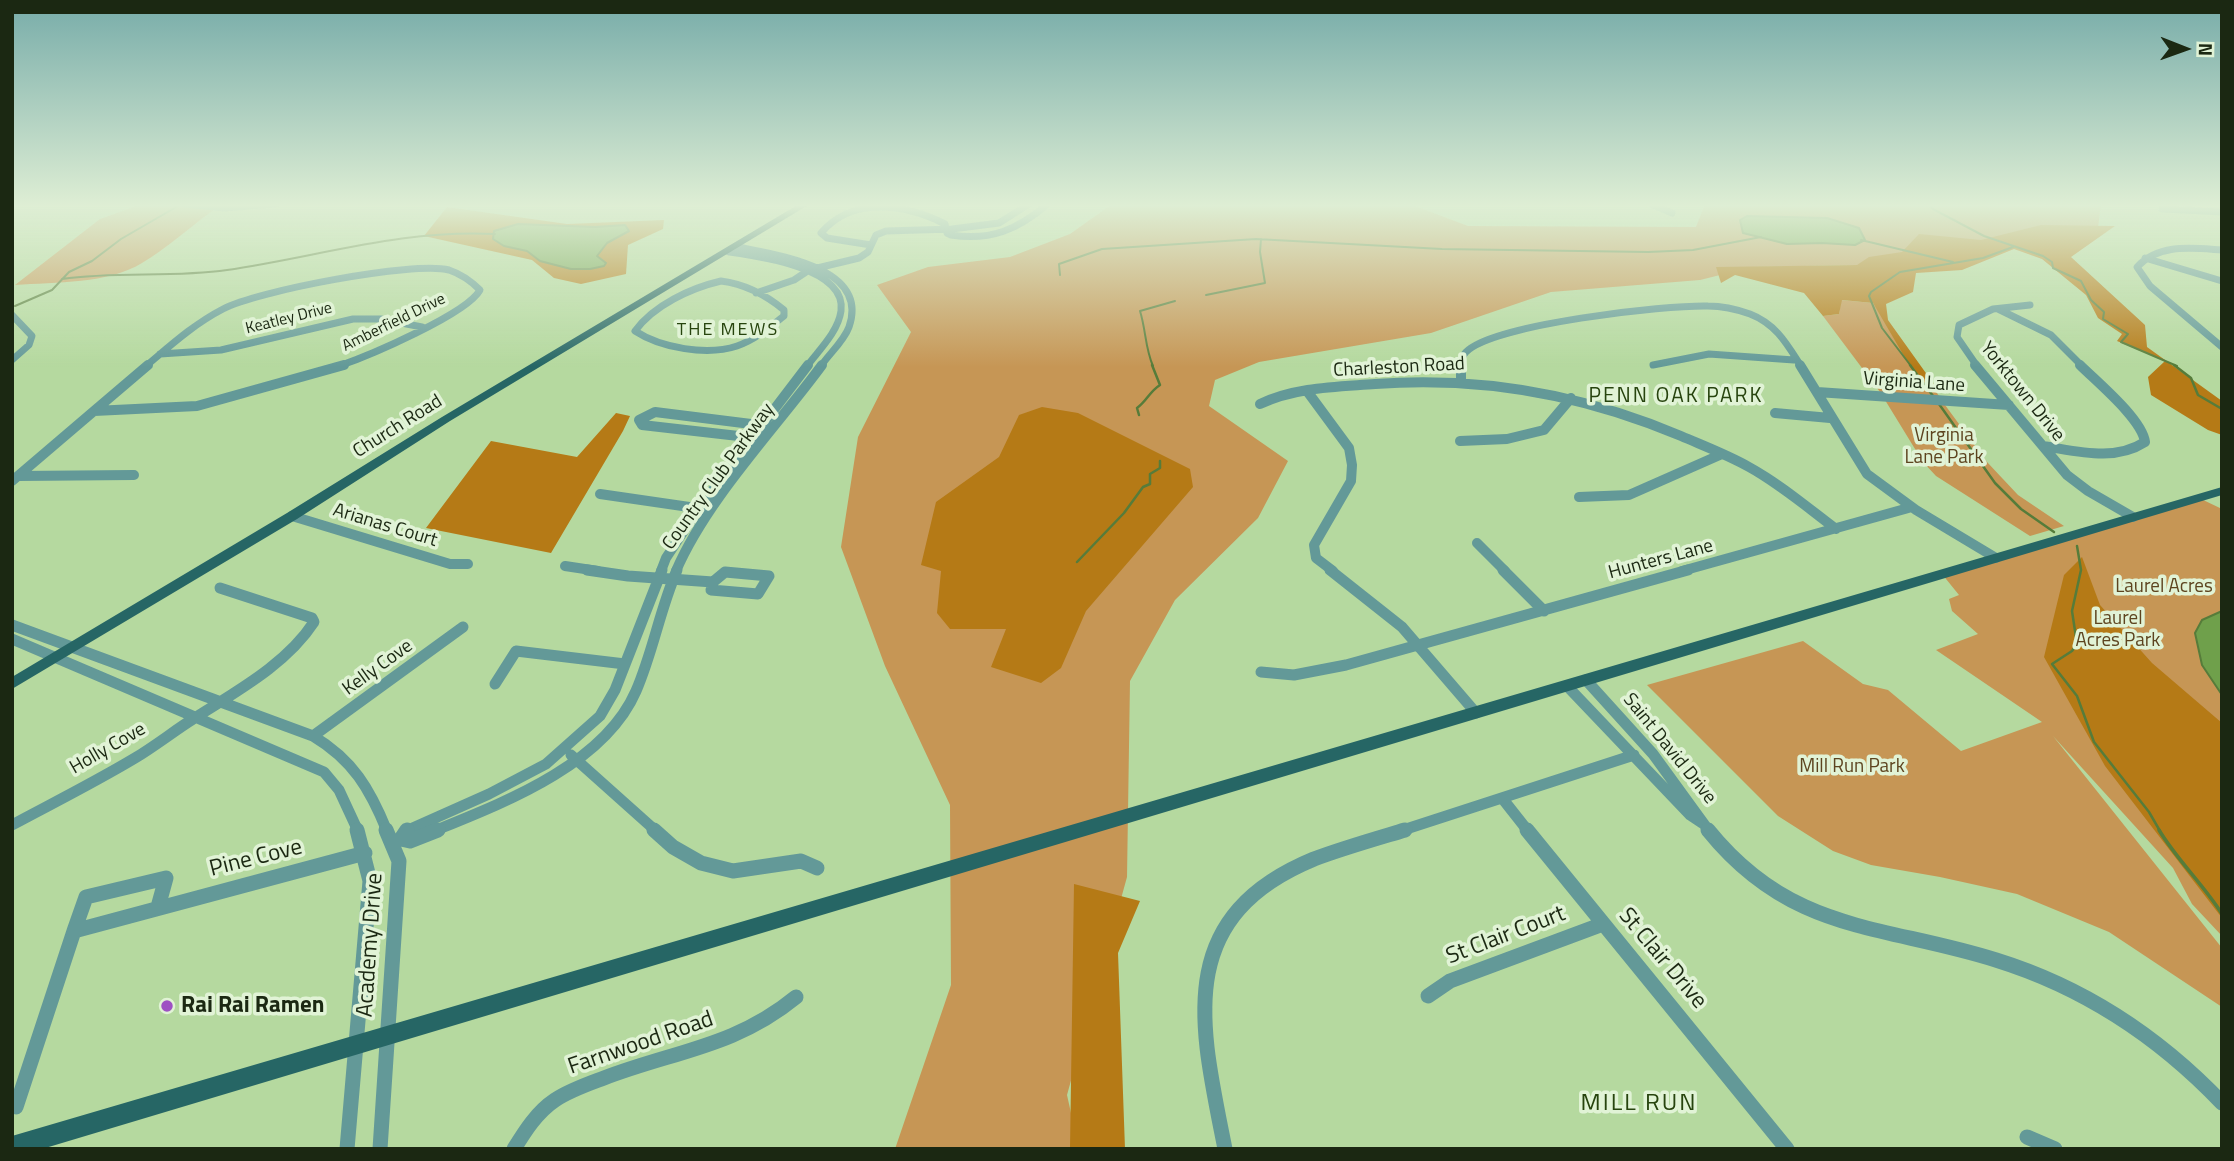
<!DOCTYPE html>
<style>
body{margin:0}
#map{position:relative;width:2234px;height:1161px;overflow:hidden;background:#b5d99f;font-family:"Titillium Web",sans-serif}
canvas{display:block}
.frame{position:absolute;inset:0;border:14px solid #1b2812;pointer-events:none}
.north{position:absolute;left:2150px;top:14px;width:70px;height:70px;-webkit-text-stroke:5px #e1f3d6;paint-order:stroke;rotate:91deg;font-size:19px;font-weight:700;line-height:28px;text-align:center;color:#1b2812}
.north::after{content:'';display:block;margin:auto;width:24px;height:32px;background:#1b2812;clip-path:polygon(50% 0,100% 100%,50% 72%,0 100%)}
</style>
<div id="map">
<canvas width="2234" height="1161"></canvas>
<div class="frame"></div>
<div class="north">N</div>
</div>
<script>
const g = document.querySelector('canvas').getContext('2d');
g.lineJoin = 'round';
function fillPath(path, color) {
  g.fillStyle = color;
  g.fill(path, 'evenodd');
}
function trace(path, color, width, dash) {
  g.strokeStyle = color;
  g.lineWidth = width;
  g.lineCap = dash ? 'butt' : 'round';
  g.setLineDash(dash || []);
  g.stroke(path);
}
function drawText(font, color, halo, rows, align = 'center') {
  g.font = font + ' "Titillium Web",sans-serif';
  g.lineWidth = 7;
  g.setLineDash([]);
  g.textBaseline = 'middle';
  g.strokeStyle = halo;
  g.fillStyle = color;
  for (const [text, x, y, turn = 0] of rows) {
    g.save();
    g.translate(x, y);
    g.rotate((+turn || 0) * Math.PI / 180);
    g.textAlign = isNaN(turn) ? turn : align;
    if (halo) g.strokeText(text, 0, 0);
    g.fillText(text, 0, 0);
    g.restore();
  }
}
fillPath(new Path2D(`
 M142 204H225L212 211C189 228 167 248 142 263 108 284 56 282 15 285L100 219Z
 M1112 204H1410L1468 226 1696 227 1705 204H2101L2097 236 1857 265 1752 267 1700 280 1551 292 1431 333 1259 362 1215 380 1209 406 1288 461 1258 518 1175 600 1130 681 1127 877 1067 1095 1079 1149H895L951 985 950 805 885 666 841 547 858 437 911 332 877 285 928 267 1010 257 1070 234Z
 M1841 300 1873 303 1939 396 1880 392 1823 316 1839 314Z
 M1885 400 1945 405 1987 462 2018 495 2064 526 2030 536 1936 476 1923 462Z
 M2199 498 2222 509V936L2192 904 2173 868 2053 736 2222 948V1007L2109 932 2017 894 1940 877 1871 865 1833 851 1778 816 1647 685 1803 641 1863 684 1888 690 1961 751 2042 722 1936 650 1978 634 1952 611 1949 599 1959 595 1942 574Z`), '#c69655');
fillPath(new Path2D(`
 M447 207 567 224 664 220 663 229 628 245 626 274 581 284 554 278 532 260 424 236Z
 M2041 225 2115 226 2071 257 2145 325 2147 347 2222 401V435L2208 430 2151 395 2148 377 2165 361 2117 341 2122 334 2098 318 2086 295 2042 259 2014 249 1962 270 1916 273 1913 292 1886 304 1888 320 1938 390 1921 385 1873 303 1842 300 1839 314 1823 316 1804 293 1735 275 1721 283 1716 267 1857 265 1869 257 1902 252 1919 234 1981 240Z
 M1042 407 1078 413 1190 469 1193 487 1086 611 1061 668 1041 683 991 667 1006 629H950L937 613 941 571 921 565 936 502 999 457 1019 415Z
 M616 413 630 416 623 431 551 553 426 528 491 441 577 457Z
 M2082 557 2100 605 2152 663 2222 723V918L2105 766 2044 657 2064 575Z
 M1074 884 1140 901 1118 953 1125 1149H1070Z`), '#b57a16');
const water = new Path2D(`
 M1747 216 1827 218 1859 228 1865 240 1855 245 1822 243 1787 244 1743 233 1740 220Z
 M518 224 595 227 625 225 629 231 607 243 597 256 606 263 604 266 590 269H571L540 261 527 251 504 246 493 239 494 231Z
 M2222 611V695L2202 665 2195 633 2202 620Z`);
fillPath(water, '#6fa04b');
trace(water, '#567c3a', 2);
trace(new Path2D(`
 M1932 204 1930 206 1933 209 1984 236 2043 256 2052 262 2053 268 2081 281 2091 300 2104 312 2103 319 2128 334 2121 342 2177 366
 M1861 240 1953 262
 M1060 275 1059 264 1102 249 1256 239 1442 249 1648 252 1693 250 1761 237
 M62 279C117 271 172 278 227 270 317 257 402 229 495 234
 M1206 295 1265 283 1260 252 1261 239
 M15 306 52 290 69 272 92 261 121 239 178 206
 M1153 366C1145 348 1146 330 1140 311L1175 301
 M1911 366 1882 328 1869 296 1871 292 1900 272 1983 258 2013 247`), '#567c3a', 2);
trace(new Path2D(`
 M1910 365 1933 396
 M2174 365 2191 378 2198 395 2222 409
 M1939 404 1995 483 2021 509 2054 532
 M1139 415 1137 408C1147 401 1149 392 1160 385L1152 365
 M2077 546 2081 570 2072 611 2077 644 2072 651 2052 664 2077 696 2094 742 2149 812 2160 831
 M1077 562 1124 513 1143 487 1150 484V474L1160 468V461`), '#567c3a', 2.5);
trace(new Path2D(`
 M2159 830C2177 860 2203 884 2222 914`), '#567c3a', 3.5);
trace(new Path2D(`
 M186 204 224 208 276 204
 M1651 204 1672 213
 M2162 209 2222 212
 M871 245 827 238 821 233C852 196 905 204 945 224L947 233 951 235C991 241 1017 230 1048 204
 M738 247C777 255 870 267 849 327 844 341 829 354 821 366
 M2222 250C2192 248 2159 243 2137 267L2150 286 2222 347
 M729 252C758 256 847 268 841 311 838 332 819 350 807 366
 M2145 258 2222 281
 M721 281C744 284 766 295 784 310V316C770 327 755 340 737 346 707 356 661 348 635 331 654 305 691 288 721 281Z
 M756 293 794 280 809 270 859 258 868 252 876 235 886 231 952 229 999 223 1029 204
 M1998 309 2051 335 2082 366
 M12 315 32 336 29 345 12 360
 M160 354 221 350 353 319H381L422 327
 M1653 365 1709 354 1794 360
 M146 366C171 345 194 324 223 309 256 291 414 261 449 270 461 274 471 281 480 290 467 314 368 356 339 366
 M1461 366C1461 361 1462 356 1466 352 1493 324 1665 305 1708 306 1722 306 1736 309 1750 314 1776 324 1787 344 1801 366
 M1977 366 1957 337 1959 325 1993 309 2030 305`), '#639998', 7);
trace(new Path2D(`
 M1461 365V380
 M1800 365 1867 474 1916 510 1996 558
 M1975 365 2067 475 2088 491 2133 517
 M1307 391 1349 448 1352 465 1351 481 1314 545 1316 558 1333 571
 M1817 392 2009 405
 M1260 404C1296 387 1336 387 1375 384 1482 376 1582 394 1681 436 1704 446 1728 455 1749 467 1780 484 1808 508 1836 529
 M94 411 148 365
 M94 411 197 406 344 365
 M1775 413 1830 418
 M756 438 642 425 639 420 655 412 767 426
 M1460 441 1507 439 1544 430 1571 398
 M2043 446C2077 451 2114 462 2145 442 2142 419 2097 382 2080 365
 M18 476 134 475
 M12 481 94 411
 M600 494 703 509
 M1579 497 1629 495 1722 454
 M292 516 450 564H468
 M1477 543 1505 571
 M565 566 598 571
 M661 571 666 558 699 508 808 365
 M676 571C707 499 775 429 822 365
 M1682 571 1912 507`), '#639998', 10);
trace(new Path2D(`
 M587 570 628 576 713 582
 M1330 570 1402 627 1476 713
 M1503 570 1544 611
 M725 572 769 576 758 594 711 590 713 582Z
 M12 625 313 736C353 760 370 789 387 831
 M12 639 324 772 339 790 358 831
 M1261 672 1294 675 1346 665 1688 570
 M1586 680 1653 754 1709 831
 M495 684 516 651 625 664
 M1568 687 1690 815 1702 823
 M313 736 463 627
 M571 755 656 831
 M1502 798 1528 831
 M12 825C53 803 95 782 135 758 155 746 174 731 193 719 235 692 286 665 314 622L312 618 220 588
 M406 831 489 794 546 764 600 716 615 690 662 570
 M434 831C503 803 604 765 636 691 653 652 660 609 677 570
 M1400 831 1634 755`), '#639998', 11);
trace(new Path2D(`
 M407 830 401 839 410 841 438 830
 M654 830 673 847 701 863 733 871 801 861 817 868
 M1527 830 1787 1149
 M1708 830C1792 934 1882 924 1996 960 2083 987 2159 1037 2222 1103
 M74 931 86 897 166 878 158 907
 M1428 996 1450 981 1603 924
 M16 1107 74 931 365 853
 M2027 1137 2055 1149
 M347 1149 370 881 357 830
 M380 1149 399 861 386 830
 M514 1149C525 1131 537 1112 555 1100 570 1090 588 1084 604 1078 674 1051 735 1047 796 997
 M1225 1149C1201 1027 1171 918 1314 859 1343 848 1375 839 1405 830`), '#639998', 15);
fillPath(new Path2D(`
 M799 204H810L450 421 297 519 12 689V677L287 513 442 417Z
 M2222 487V495L42 1149H12V1136Z`), '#266665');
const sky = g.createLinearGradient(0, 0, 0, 367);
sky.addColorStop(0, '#77aca9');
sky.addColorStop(0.56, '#deeed4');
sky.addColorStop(1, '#deeed400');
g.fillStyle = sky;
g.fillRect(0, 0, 2234, 367);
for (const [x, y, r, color] of [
 [167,1006,7,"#9e51c3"]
]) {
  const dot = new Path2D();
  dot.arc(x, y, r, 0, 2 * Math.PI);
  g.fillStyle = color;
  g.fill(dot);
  trace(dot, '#e1f3d6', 2.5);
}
drawText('16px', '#1b2812', '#e1f3d6', [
 ["Keatley Drive",289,319,-14],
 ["Amberfield Drive",394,323,-26]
]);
g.letterSpacing = '2px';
drawText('18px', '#27440e', '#e1f3d6', [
 ["THE MEWS",728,331]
]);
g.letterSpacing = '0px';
drawText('19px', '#1b2812', '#e1f3d6', [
 ["Charleston Road",1399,368,-3],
 ["Virginia Lane",1914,383,4],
 ["Yorktown Drive",2022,392,51],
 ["Church Road",398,427,-32],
 ["Country Club Parkway",719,477,-54],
 ["Arianas Court",385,526,17],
 ["Hunters Lane",1661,560,-15],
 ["Kelly Cove",378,668,-36],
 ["Holly Cove",108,749,-30],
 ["Saint David Drive",1669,749,51]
]);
drawText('19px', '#5d441f', '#e1f3d6', [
 ["Virginia",1944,436],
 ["Lane Park",1944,458],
 ["Laurel Acres",2164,587],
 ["Laurel",2118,619],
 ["Acres Park",2118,641],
 ["Mill Run Park",1852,767]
]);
g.letterSpacing = '2px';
drawText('21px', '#27440e', '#e1f3d6', [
 ["PENN OAK PARK",1676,397]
]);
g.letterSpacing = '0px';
drawText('23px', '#1b2812', '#e1f3d6', [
 ["Pine Cove",256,859,-14],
 ["St Clair Court",1506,936,-21],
 ["Academy Drive",371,945,-86],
 ["St Clair Drive",1662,959,50],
 ["Farnwood Road",641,1044,-19]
]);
drawText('bold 23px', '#1b2812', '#e1f3d6', [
 ["Rai Rai Ramen",181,1006]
], 'left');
g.letterSpacing = '2px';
drawText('24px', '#27440e', '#e1f3d6', [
 ["MILL RUN",1639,1104]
]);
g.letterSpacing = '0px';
</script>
